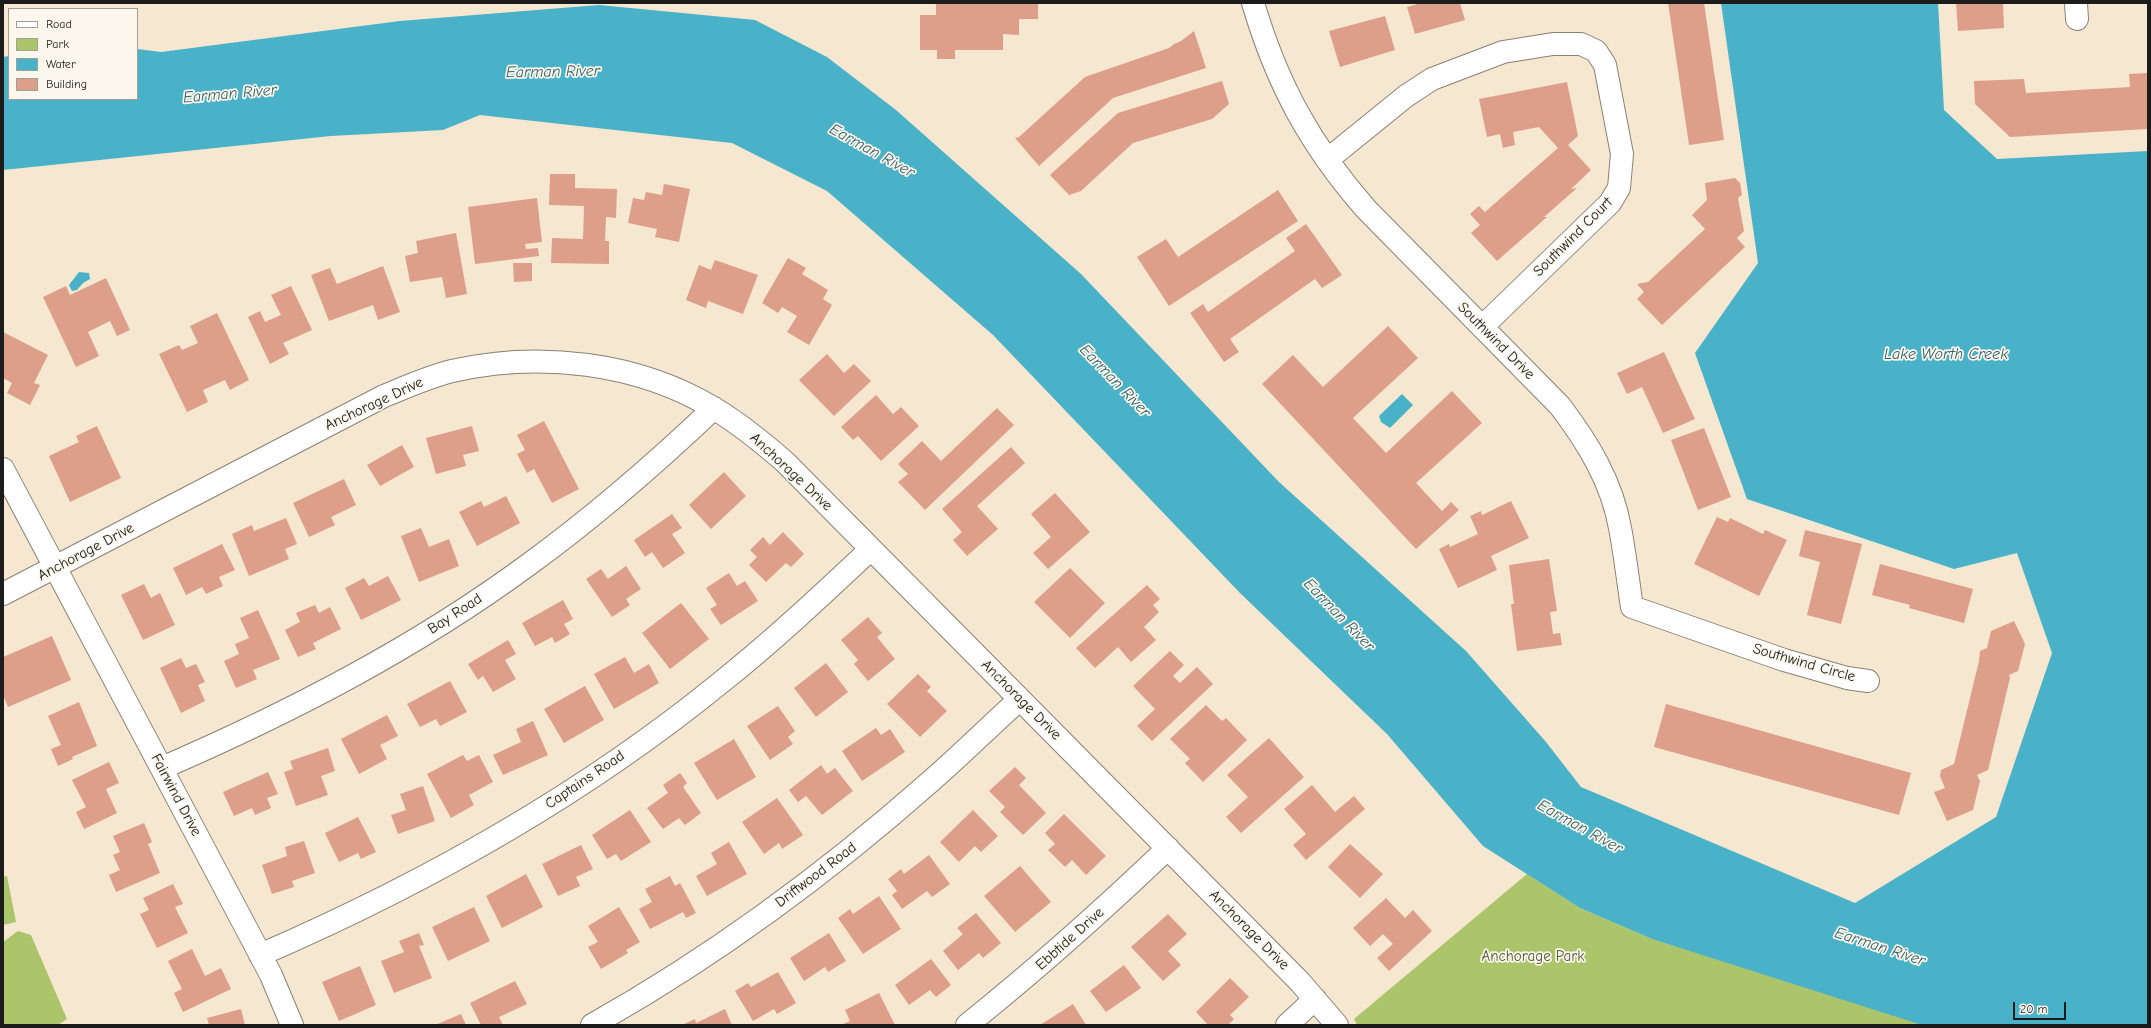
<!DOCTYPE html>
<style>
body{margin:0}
#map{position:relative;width:2151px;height:1028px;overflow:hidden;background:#f5e7d0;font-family:"Comic Neue",sans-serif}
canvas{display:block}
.frame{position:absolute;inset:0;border:4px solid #1c1c1c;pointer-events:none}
.legend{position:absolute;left:8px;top:8px;width:130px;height:92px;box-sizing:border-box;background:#fbf7ec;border:1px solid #a29f99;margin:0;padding:5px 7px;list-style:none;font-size:12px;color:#1c1c1c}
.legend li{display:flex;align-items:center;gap:8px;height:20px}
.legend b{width:20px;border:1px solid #a29f99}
.scale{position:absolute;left:2013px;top:1002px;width:53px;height:18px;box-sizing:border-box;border:2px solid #1c1c1c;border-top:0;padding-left:5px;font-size:12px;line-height:14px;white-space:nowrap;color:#1c1c1c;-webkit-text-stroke:3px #fbf7ec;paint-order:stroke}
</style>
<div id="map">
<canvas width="2151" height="1028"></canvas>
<div class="frame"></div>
<ul class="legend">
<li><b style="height:5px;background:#fff"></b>Road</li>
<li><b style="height:11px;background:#adc56a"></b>Park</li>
<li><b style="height:11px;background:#49b1c8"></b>Water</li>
<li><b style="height:11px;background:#dd9f8a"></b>Building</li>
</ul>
<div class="scale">20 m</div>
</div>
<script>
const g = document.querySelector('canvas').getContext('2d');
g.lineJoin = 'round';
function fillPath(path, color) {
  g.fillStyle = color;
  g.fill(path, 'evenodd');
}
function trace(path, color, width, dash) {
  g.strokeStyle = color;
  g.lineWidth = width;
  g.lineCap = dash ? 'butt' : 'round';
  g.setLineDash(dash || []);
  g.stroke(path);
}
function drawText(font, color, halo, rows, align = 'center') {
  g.font = font + ' "Comic Neue",sans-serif';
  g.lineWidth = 3.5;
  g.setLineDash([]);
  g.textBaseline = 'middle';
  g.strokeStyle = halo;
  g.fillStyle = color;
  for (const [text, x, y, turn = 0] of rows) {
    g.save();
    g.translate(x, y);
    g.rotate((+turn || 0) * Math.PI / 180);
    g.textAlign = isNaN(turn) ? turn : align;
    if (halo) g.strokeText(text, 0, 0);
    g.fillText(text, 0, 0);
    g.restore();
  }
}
fillPath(new Path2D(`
 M1527 874 1580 908 1652 939 1932 1025H1357L1354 1019Z
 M7 876 16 922 3 925V877Z
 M18 931 31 935 67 1019 58 1025H3V942Z`), '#adc56a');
fillPath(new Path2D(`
 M1721 3H1938L1944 110 1997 159 2148 151V1025H1922L1652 939 1580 908 1483 846 1387 734 1240 593 993 335 827 191 732 143 480 115 443 130 331 136 3 170V57L9 56V99H137V49L161 52 400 21 599 5 755 20 827 57 896 110 1081 274 1279 482 1466 651 1546 742 1581 787 1855 903 1996 817 2052 653 2017 553 1954 569 1747 499 1695 353 1758 263Z
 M79 272 89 273 90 279 83 283 77 290 72 291 69 285Z
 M1402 394 1413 405 1390 428 1381 422 1379 416Z`), '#49b1c8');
fillPath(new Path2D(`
 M936 3H1038V19H1019V35L1003 34V50H955V59H937V50H920V15H936Z
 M1421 3H1460L1465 20 1415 34 1407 7Z
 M1668 3H1704L1724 140 1689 145Z
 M1956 3H2003L2004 28 1958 31Z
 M1385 16 1395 50 1340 67 1329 31Z
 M1194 31 1206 68 1113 98 1039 166 1015 138 1019 137 1085 77 1169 48 1174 44 1181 41Z
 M2148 73 2147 129 2010 137 1975 104 1974 81 2024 79 2026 93 2130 87 2129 74Z
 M1222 81 1229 104 1212 119 1133 143 1081 191 1069 195 1050 175 1118 113Z
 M1567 82 1578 136 1568 145 1591 170 1571 189 1577 188 1544 217H1547L1497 261 1471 233 1480 225 1470 214 1479 206 1485 212 1558 148 1539 127 1513 132 1515 145 1503 148 1500 134 1487 137 1479 99Z
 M550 174H575V188L617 189 616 218 606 217 605 241H609V264L551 263 552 238 583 239 584 206 549 205Z
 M1735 178 1740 183 1742 195 1738 198 1744 231 1737 238 1745 247 1662 325 1637 299 1644 292 1637 284 1648 282 1705 229 1692 215 1707 200 1705 183Z
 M664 184 690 189 679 242 655 237 657 229 628 223 633 198 644 200 646 192 662 195Z
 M1278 190 1298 221 1169 306 1137 257 1166 239 1178 257Z
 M537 198 542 242 525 244 526 249 538 248 539 256 475 264 468 207Z
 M1306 224 1342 275 1322 288 1315 279 1230 339 1239 352 1224 362 1190 313 1203 304 1208 312 1295 251 1286 238Z
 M456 233 467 294 446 298 442 277 410 282 405 256 418 253 416 241Z
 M788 258 806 268 802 274 828 290 823 299 832 305 809 345 787 332 797 316 782 307 778 313 762 303Z
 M715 260 758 275 743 314 708 301 706 308 686 300 699 265 711 270Z
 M513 263H532V281L514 282Z
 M383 266 400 312 378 320 373 305 329 321 311 275 330 268 337 284Z
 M106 278 130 330 117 336 110 321 88 332 99 356 76 367 43 297 66 286 70 295Z
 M291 286 312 330 283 343 289 354 270 364 248 317 260 311 265 322 281 315 271 295Z
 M217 313 249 380 230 390 225 380 203 390 208 402 187 412 159 354 179 345 182 350 198 343 190 326Z
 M1388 326 1418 358 1353 418 1386 453 1452 391 1482 423 1416 483 1442 511 1451 502 1459 510 1416 549 1262 384 1293 355 1323 387Z
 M3 332 48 355 34 383 40 385 30 405 7 393 12 383 3 378Z
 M1664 352 1695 419 1663 433 1642 387 1627 394 1617 373Z
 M827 354 844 373 854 364 871 381 834 416 799 380Z
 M876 395 893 414 901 407 919 426 881 461 858 436 853 440 841 427Z
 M997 408 1014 425 925 510 898 482 908 474 898 464 922 441 941 461Z
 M544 421 579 489 552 503 534 469 527 473 517 454 525 450 517 435Z
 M97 426 121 478 70 502 49 456 79 442 76 436Z
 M472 426 479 451 463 455 466 466 436 474 426 438Z
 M1704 428 1731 497 1698 510 1671 440Z
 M402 445 414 467 380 486 367 465Z
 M1011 447 1025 463 977 506 998 529 967 556 953 540 962 532 942 509Z
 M724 472 746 496 711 529 689 505Z
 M344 479 356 505 331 517 335 525 309 537 293 503Z
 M1055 493 1090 532 1048 569 1033 553 1051 537 1031 514Z
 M506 496 520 523 477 546 459 512 481 501 484 507Z
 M1511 501 1529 538 1491 556 1497 570 1458 588 1439 549 1449 544 1450 547 1478 534 1470 516 1481 511 1482 515Z
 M672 514 682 528 672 534 685 553 663 568 652 552 645 557 634 540Z
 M1717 517 1728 522 1730 518 1763 534 1765 530 1787 540 1759 596 1694 564Z
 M286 518 297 544 285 549 289 559 249 576 232 534 252 525 254 531Z
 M421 528 429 547 449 539 459 566 419 582 401 536Z
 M1805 530 1862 544 1841 624 1807 615 1820 562 1799 556Z
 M783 532 804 554 791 567 786 563 766 582 749 565 757 557 750 550 763 537 770 545Z
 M222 544 235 570 219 577 223 586 206 594 202 587 186 595 173 568Z
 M1549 559 1557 611 1550 612 1553 634 1560 633 1562 645 1517 651 1511 604H1514L1509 565Z
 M1880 564 1973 589 1964 623 1909 608 1910 605 1872 595Z
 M626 566 641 589 626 599 630 605 612 617 586 579 601 569 608 579Z
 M1070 568 1105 603 1070 638 1034 602Z
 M729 573 737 586 745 581 758 601 721 625 710 609 717 605 706 588Z
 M388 576 401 600 361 620 345 588 364 578 369 586Z
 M144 584 151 598 160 593 175 625 143 640 121 595Z
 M1147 585 1160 599 1153 605 1159 612 1144 627 1156 640 1131 662 1118 647 1095 668 1076 648Z
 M563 600 573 619 564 624 570 634 555 643 552 637 535 646 522 623Z
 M681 603 709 639 670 669 642 633Z
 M315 605 319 613 330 607 341 629 313 643 316 649 298 657 285 630 300 622 296 613Z
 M258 610 280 659 253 670 257 679 236 688 224 661 239 654 235 644 249 638 240 618Z
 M868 617 882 633 877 637 895 659 868 681 854 664 858 660 841 640Z
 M2014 621 2025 644 2018 671 2009 675 2010 678 1988 770 1977 775 1980 781 1973 810 1947 821 1934 792 1945 788 1940 776 1941 770 1954 764 1979 661 1980 651 1987 648 1991 631Z
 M52 636 71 680 8 707 3 695V657Z
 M508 640 516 654 505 660 516 679 493 692 483 676 478 680 468 664Z
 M1170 651 1184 665 1173 676 1180 683 1197 667 1213 684 1152 741 1137 726 1155 709 1133 686Z
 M625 657 634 673 649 664 659 683 614 709 594 674Z
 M181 658 186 668 196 664 205 682 198 685 205 701 181 713 160 668Z
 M826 663 848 692 816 717 794 688Z
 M918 674 931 687 927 691 947 711 920 737 887 704Z
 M450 681 467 712 440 726 436 719 420 727 407 704Z
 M585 686 604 720 564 743 544 709Z
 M79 702 97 746 72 757 73 759 58 766 51 749 61 745 48 716Z
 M1666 704 1911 773 1899 815 1654 747Z
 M1206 705 1222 721 1226 718 1247 740 1203 782 1185 763 1190 759 1170 739Z
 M778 706 795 731 788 737 793 744 770 760 747 726Z
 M387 715 398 736 380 745 387 759 359 774 341 739Z
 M533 721 548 755 503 775 493 755 521 742 516 729Z
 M876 728 881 735 890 729 905 752 862 781 842 751Z
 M1269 738 1304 777 1241 833 1226 817 1248 797 1227 775Z
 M734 739 756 777 717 800 694 763Z
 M328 748 335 771 321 776 328 795 296 806 284 772 293 769 290 761Z
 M463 755 467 761 479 755 493 782 469 795 474 805 451 818 427 774Z
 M109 762 119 783 106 789 117 813 84 829 76 812 86 807 72 780Z
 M821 765 827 774 835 768 853 791 822 815 806 796 798 802 789 790Z
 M1015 767 1026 778 1019 785 1046 813 1023 835 1000 812 1005 807 989 791Z
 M268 772 278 794 267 798 271 808 255 815 252 808 234 816 223 792Z
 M680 773 687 783 683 787 701 813 685 825 679 818 663 829 647 808 668 793 663 785Z
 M1312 785 1335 812 1354 796 1365 809 1306 860 1293 845 1306 834 1284 809Z
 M423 786 435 821 398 834 391 815 406 810 400 794Z
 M777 798 803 835 782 849 779 843 764 854 742 822Z
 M630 810 651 842 621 861 616 854 607 859 592 835Z
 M973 810 998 836 981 852 975 846 959 862 940 842Z
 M1064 814 1106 856 1086 875 1072 860 1065 867 1048 850 1055 844 1045 833Z
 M358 817 376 852 361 859 358 853 339 862 325 833Z
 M144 823 152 842 148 844 160 873 116 892 109 875 120 870 113 855 120 852 113 836Z
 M304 841 315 873 292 881 294 887 272 894 262 865 287 856 285 847Z
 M729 842 747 874 707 896 696 876 717 864 711 853Z
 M1350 844 1383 874 1360 898 1328 867Z
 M581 845 593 869 576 877 580 886 558 896 542 864Z
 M929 855 950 884 932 897 927 891 902 909 892 895 897 891 888 879 901 869 904 874Z
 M1020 866 1051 902 1015 932 984 896Z
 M526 874 543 907 502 928 486 896Z
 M670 876 675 886 680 883 696 913 686 918 683 912 650 929 639 909 652 902 645 889Z
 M173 884 183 904 175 907 188 933 157 948 140 914 149 910 143 898Z
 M879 896 901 929 863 954 838 918 850 909 853 914Z
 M1386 898 1405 918 1413 910 1432 931 1389 971 1377 958 1393 944 1383 934 1370 946 1353 928Z
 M474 907 490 941 448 961 432 927Z
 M619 907 640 942 626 950 628 953 601 969 588 947 598 942 588 926Z
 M976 913 1001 943 983 958 979 953 958 970 943 951 963 934 957 928Z
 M1168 914 1187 934 1168 951 1181 965 1163 981 1131 947Z
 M419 933 424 945 419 946 432 978 394 993 381 961 404 952 399 941Z
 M829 933 846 961 828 972 825 967 804 981 790 958Z
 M192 949 205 976 221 968 231 989 183 1012 174 993 182 989 168 961Z
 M931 959 951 985 936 997 930 990 909 1005 895 985Z
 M1124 965 1141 988 1106 1012 1090 991Z
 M360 966 376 1005 339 1021 322 982Z
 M778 972 796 1003 777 1014 774 1009 753 1021 735 991 748 983 751 987Z
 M1230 978 1249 997 1230 1015 1234 1019 1228 1025H1208L1196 1012Z
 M515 981 527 1004 499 1017 503 1025H481L470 1003Z
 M879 993 895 1025H841L850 1021 845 1010Z
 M1073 1004 1086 1025H1040Z
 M241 1009 245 1025H209L207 1018Z
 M725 1009 732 1025H682L695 1019 696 1023Z
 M461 1014 466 1025H435Z`), '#dd9f8a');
const minor = new Path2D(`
 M1253 3C1277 84 1310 145 1366 209L1560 406C1588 443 1612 482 1620 528 1625 554 1628 581 1632 607L1784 660 1847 678 1868 681
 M2076 3 2077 19
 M1327 160 1406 96 1432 79 1503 52 1553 44H1581L1596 51 1605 65 1622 154 1619 188 1610 203 1482 327
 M3 469 271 975 292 1025
 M3 594 384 396C406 387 428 377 452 371 539 351 638 362 715 409 740 424 762 442 785 462L1300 982 1337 1025
 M162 768C291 712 415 648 528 565 594 517 655 464 714 408
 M260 955C424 884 580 797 719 684 772 642 822 595 871 549
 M592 1025C713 957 827 873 931 781 961 755 990 726 1020 699
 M967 1025C1037 969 1103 910 1168 848
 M1287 1025 1315 999`);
trace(minor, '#888276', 24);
trace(minor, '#fff', 22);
drawText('15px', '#1c1c1c', '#fbf7ec', [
 ["Southwind Court",1573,237,-45],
 ["Southwind Drive",1496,341,45],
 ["Anchorage Drive",374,404,-25],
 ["Anchorage Drive",791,472,43],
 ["Anchorage Drive",86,552,-28],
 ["Bay Road",455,614,-33],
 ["Southwind Circle",1804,663,16],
 ["Anchorage Drive",1021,700,45],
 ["Captains Road",585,780,-34],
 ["Fairwind Drive",176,795,62],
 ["Driftwood Road",816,875,-37],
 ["Anchorage Drive",1249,930,45],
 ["Ebbtide Drive",1070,939,-42]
]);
drawText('15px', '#4f5737', '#fbf7ec', [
 ["Anchorage Park",1533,957]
]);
drawText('italic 16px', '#305f69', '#fbf7ec', [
 ["Earman River",553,72,-1],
 ["Earman River",230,94,-5],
 ["Earman River",872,151,29],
 ["Lake Worth Creek",1946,354],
 ["Earman River",1115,381,46],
 ["Earman River",1339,615,46],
 ["Earman River",1580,827,29],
 ["Earman River",1880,947,18]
]);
</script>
